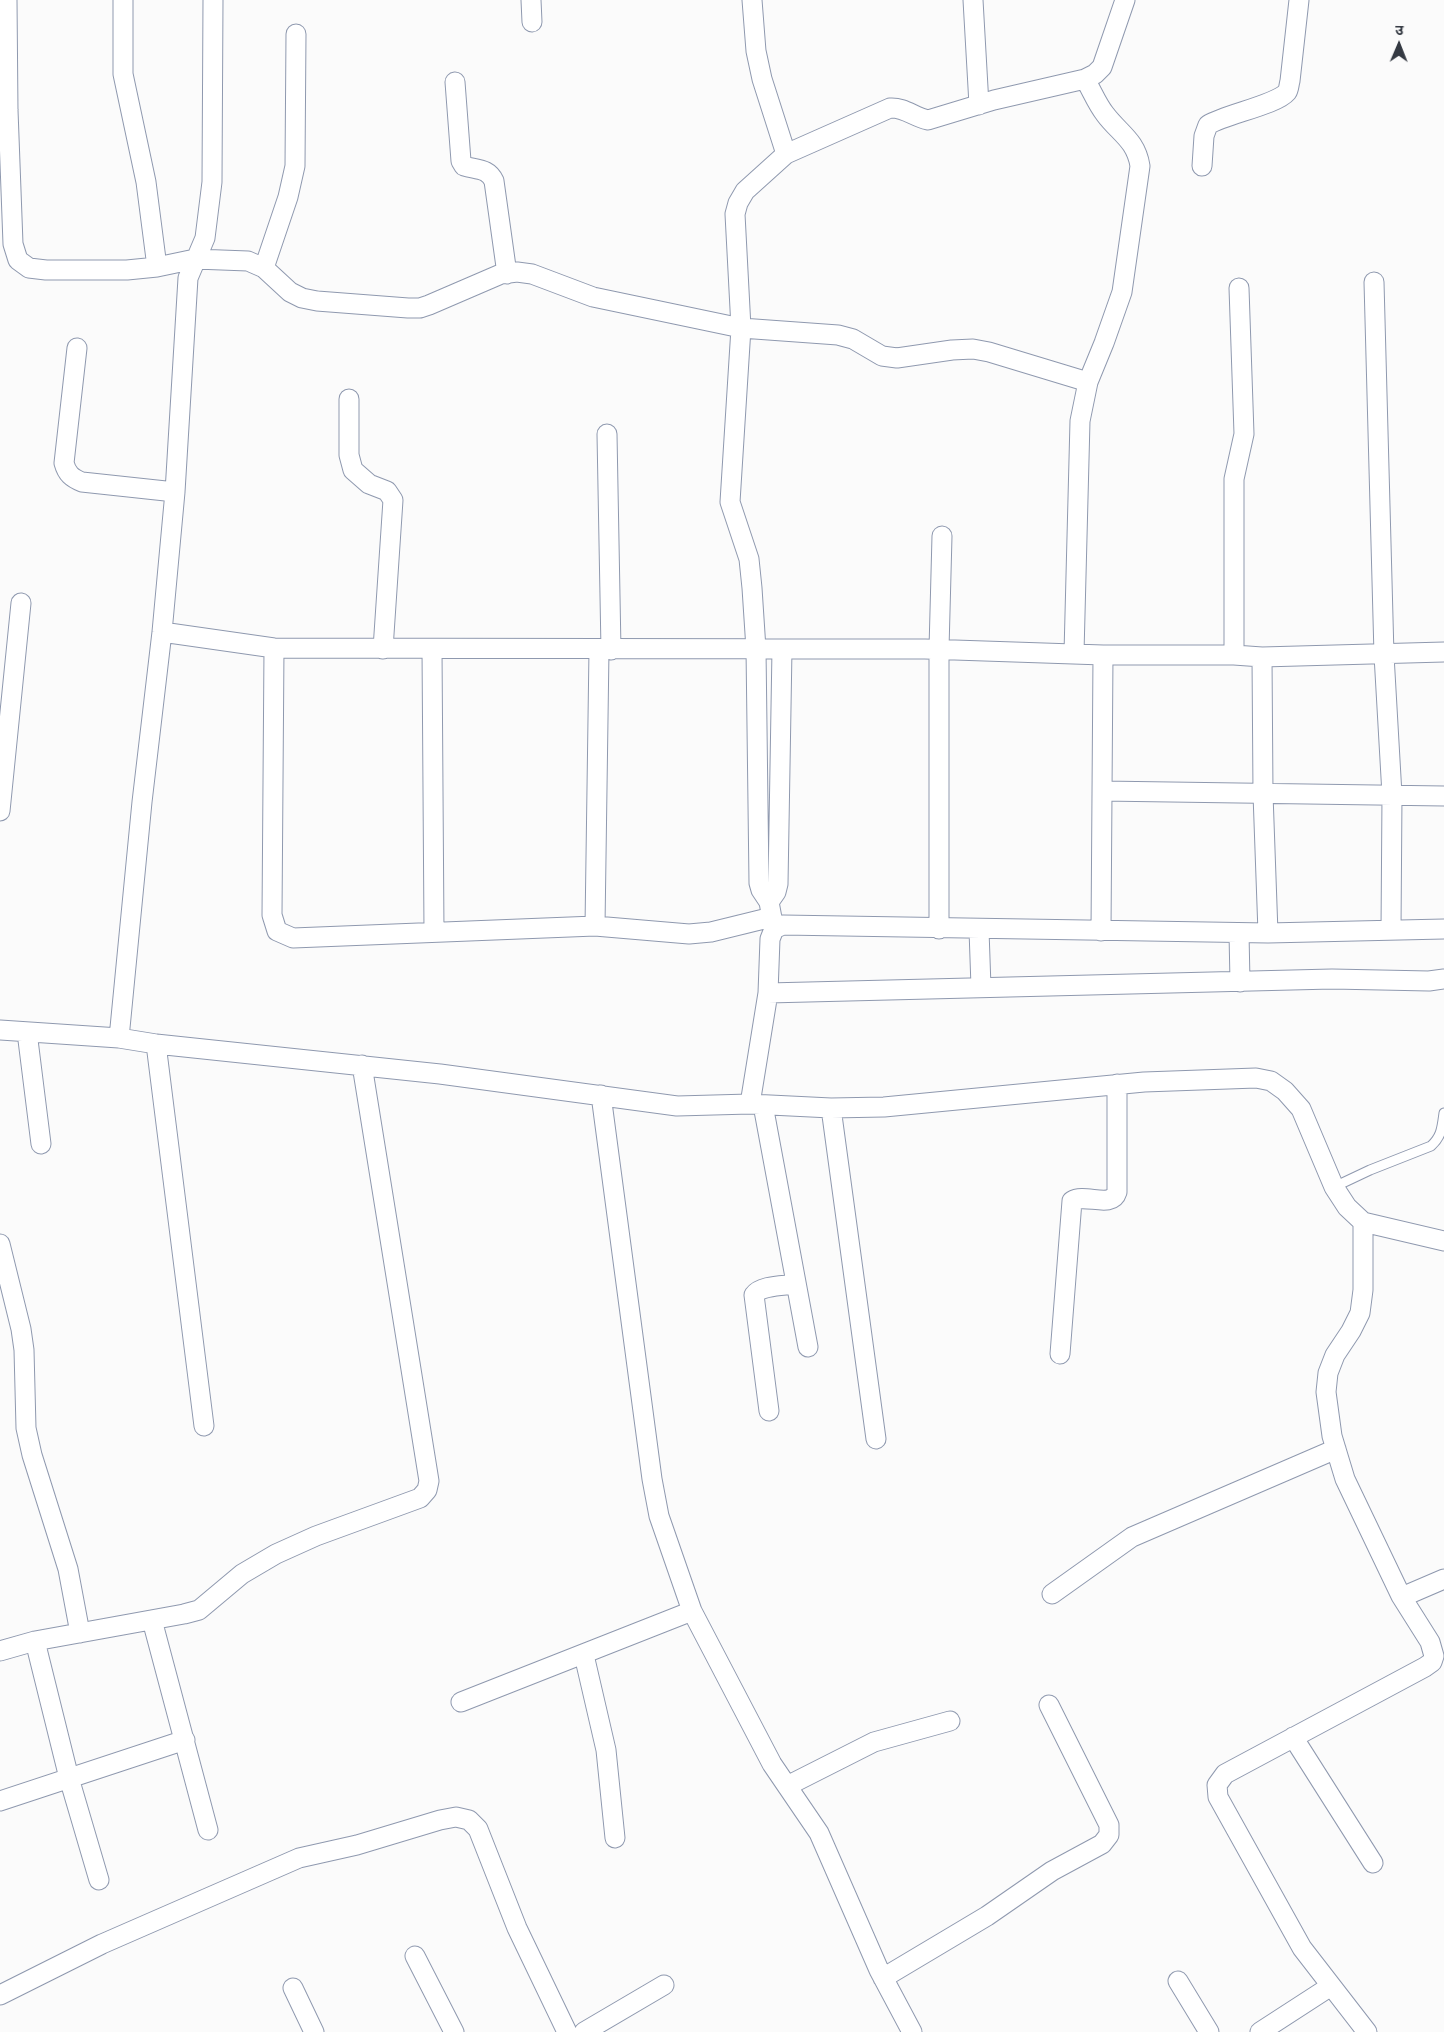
<!DOCTYPE html>
<meta charset="utf-8">
<style>
body{margin:0}
#map{position:relative;width:1444px;height:2032px;overflow:hidden;background:#fbfbfb;font-family:Ubuntu,"Noto Sans Devanagari",sans-serif}
canvas{display:block}
.north{position:absolute;left:1374px;top:20px;width:50px;height:50px;-webkit-text-stroke:4px #fbfbfb;paint-order:stroke;rotate:1deg;font-size:14px;font-weight:700;line-height:20px;text-align:center;color:#343942}
.north::after{content:'';display:block;margin:auto;width:18px;height:22px;background:#343942;clip-path:polygon(50% 0,100% 100%,50% 72%,0 100%)}
</style>
<div id="map">
<canvas width="1444" height="2032"></canvas>
<div class="north">उ</div>
</div>
<script>
const g = document.querySelector('canvas').getContext('2d');
g.lineJoin = 'round';
function trace(path, color, width, dash) {
  g.strokeStyle = color;
  g.lineWidth = width;
  g.lineCap = dash ? 'butt' : 'round';
  g.setLineDash(dash || []);
  g.stroke(path);
}
const service = new Path2D(`
 M1334 1187 1370 1170 1431 1146C1442 1136 1442 1127 1444 1113`);
const minor = new Path2D(`
 M7 0 8 110 13 244 18 260 29 268 46 270H127L157 267 195 259 248 261 264 268 290 292 302 298 317 301 408 308H420L429 305 501 274 517 272 532 274 593 297 741 328 838 335 853 339 882 356 897 358 952 350 973 349 989 352 1088 382
 M123 0V74L146 182 157 267
 M531 0 532 22
 M752 0 756 51 762 79 786 154
 M973 0 979 105
 M455 82 461 161 464 166C477 170 488 168 494 181L507 274
 M1202 166 1204 136 1208 125C1226 114 1276 105 1287 92 1289 89 1289 84 1290 81L1299 0
 M264 268 288 197 295 166 296 34
 M1374 282 1384 655 1392 795 1391 930
 M77 348 64 463C67 474 72 478 82 482L175 492
 M349 399V455L353 470 369 484 387 491 393 500 383 649
 M607 434 611 650
 M162 632 274 648 925 649 1103 655H1234L1262 657 1444 652
 M274 648 272 915 277 931 293 938 595 926 689 934 711 932 772 917
 M432 649 434 932
 M1074 653 1080 421 1088 382 1104 343 1122 292 1140 166C1136 140 1119 133 1105 114 1097 104 1092 91 1085 79
 M1234 655V479L1244 434 1239 288
 M1262 657 1263 794 1268 933
 M1102 791 1444 796
 M0 811 21 603
 M769 902 776 892 778 884 782 649
 M595 926 599 650
 M774 929 769 902 761 890 759 883 756 649 752 588 749 559 730 502 741 328 735 214 738 203 745 191 786 154 890 108C904 107 914 117 928 120L994 100 1085 79 1095 74 1102 67 1125 0
 M939 929V649L942 536
 M979 930 981 987
 M1101 931 1103 655
 M1239 933 1240 982
 M768 993 1332 979 1429 981 1444 979
 M0 1030 119 1038 156 1044 440 1074 677 1106 750 1104 831 1108 884 1107 1144 1082 1256 1078 1271 1081 1285 1091 1301 1109 1334 1187 1347 1207 1363 1222 1444 1241
 M27 1032 41 1144
 M119 1038 142 802 162 632 175 492 188 278 205 238 212 182 213 0
 M156 1044 204 1426
 M601 1095 652 1479 659 1516 692 1611 772 1764 819 1833 879 1970 912 2032
 M750 1104 768 993 770 939 774 929 783 925 1268 933 1444 929
 M763 1105 808 1347
 M831 1108 876 1439
 M1363 1222V1290L1360 1313 1351 1331 1335 1355 1328 1373 1326 1392 1332 1436 1345 1479 1401 1596 1430 1642 1434 1656 1432 1662 1425 1667 1225 1774 1217 1785 1218 1797 1302 1948 1367 2032
 M0 1244 21 1329 24 1350 26 1428 32 1455 68 1569 80 1633
 M1060 1354 1072 1201C1085 1193 1112 1209 1117 1192V1084
 M769 1411 754 1295C761 1285 784 1286 796 1284
 M1052 1594 1132 1537 1336 1449
 M1402 1597 1444 1579
 M152 1620 208 1830
 M35 1641 69 1778 99 1880
 M0 1651 35 1641 184 1614 199 1610 242 1574 276 1554 316 1536 420 1498 427 1490 429 1481 362 1065
 M584 1655 606 1750 615 1838
 M461 1702 692 1611
 M1293 1737 1373 1863
 M787 1786 874 1742 950 1721
 M0 1801 185 1740
 M415 1956 454 2032
 M883 1978 987 1916 1052 1871 1102 1844 1109 1835V1825L1049 1705
 M1178 1981 1209 2032
 M293 1988 314 2032
 M0 1995 102 1944 299 1858 357 1845 440 1820 456 1817 469 1820 478 1829 517 1928 567 2032
 M584 2032 664 1985
 M1260 2032 1331 1986`);
trace(service, '#8f99af', 11);
trace(minor, '#8f99af', 21);
trace(service, '#fff', 9);
trace(minor, '#fff', 19);
</script>
